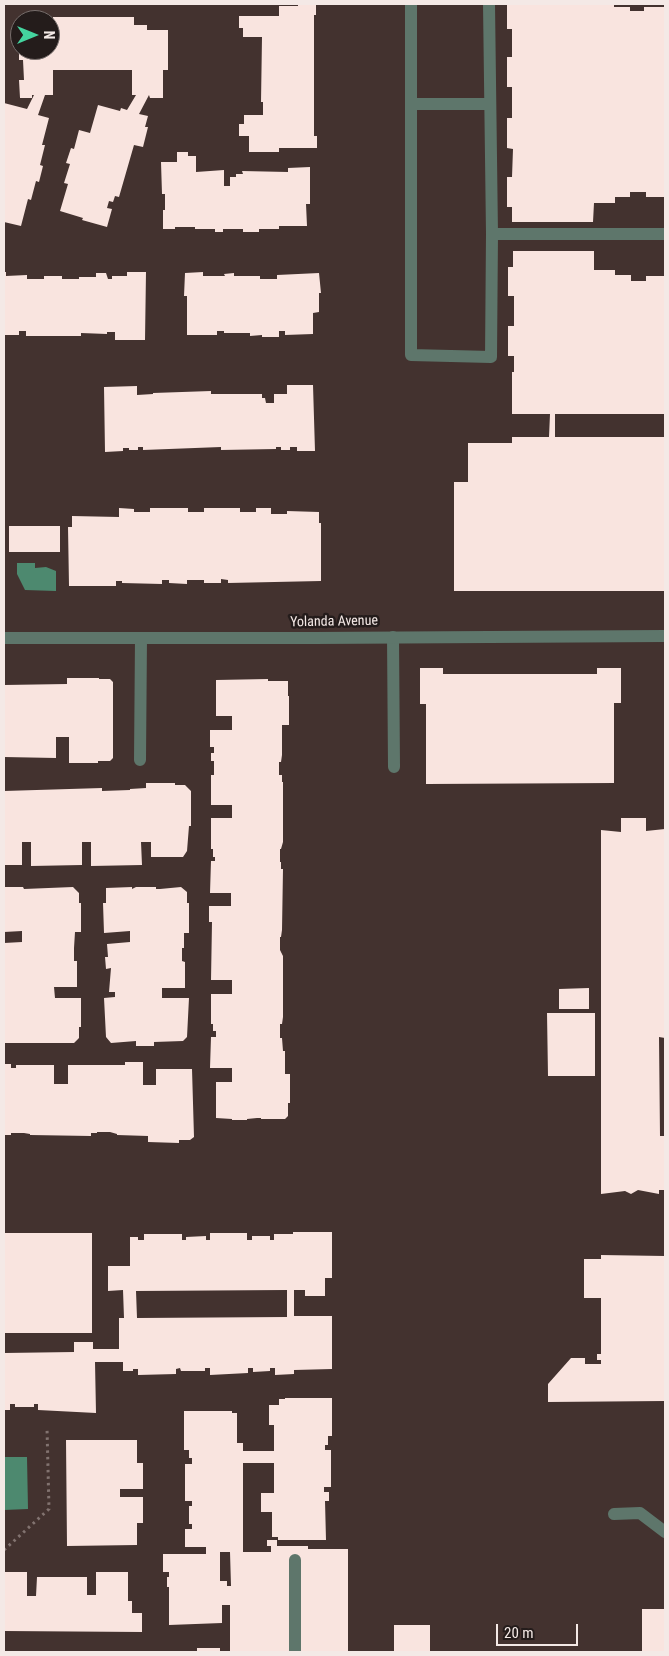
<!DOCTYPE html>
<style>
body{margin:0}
#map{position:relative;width:669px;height:1656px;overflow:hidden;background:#43322f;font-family:"Roboto Condensed",sans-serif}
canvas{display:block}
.frame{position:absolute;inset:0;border:5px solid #f4e9e6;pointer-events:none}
.north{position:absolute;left:10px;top:10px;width:50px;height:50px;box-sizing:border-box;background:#241c1b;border:1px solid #776e6c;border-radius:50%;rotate:90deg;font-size:14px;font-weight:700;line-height:20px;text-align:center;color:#f4e9e6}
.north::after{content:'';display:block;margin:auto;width:18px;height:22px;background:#44d49f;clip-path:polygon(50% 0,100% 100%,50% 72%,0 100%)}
.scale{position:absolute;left:496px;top:1624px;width:82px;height:22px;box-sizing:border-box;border:2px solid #f4e9e6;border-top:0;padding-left:6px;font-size:15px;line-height:18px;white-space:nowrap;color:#f4e9e6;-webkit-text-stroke:4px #241c1b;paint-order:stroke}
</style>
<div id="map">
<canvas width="669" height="1656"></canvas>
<div class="frame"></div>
<div class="north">N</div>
<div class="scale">20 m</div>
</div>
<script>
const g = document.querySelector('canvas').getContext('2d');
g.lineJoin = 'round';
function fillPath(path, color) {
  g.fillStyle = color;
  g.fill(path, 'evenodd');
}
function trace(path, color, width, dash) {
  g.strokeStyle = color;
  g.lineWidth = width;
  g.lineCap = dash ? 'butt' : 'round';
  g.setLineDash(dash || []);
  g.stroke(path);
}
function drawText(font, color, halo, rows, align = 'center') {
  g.font = font + ' "Roboto Condensed",sans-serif';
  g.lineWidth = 5;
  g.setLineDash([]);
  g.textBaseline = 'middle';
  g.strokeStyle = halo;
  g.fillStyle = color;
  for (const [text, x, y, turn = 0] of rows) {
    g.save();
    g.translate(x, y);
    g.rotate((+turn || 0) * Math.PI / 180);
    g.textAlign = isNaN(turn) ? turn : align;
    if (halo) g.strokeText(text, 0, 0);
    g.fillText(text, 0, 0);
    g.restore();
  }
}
fillPath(new Path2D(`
 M17 563H35V568L46 567 56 571V591L25 590 17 574Z
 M4 1457H27L28 1509 4 1510Z`), '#4d896f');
fillPath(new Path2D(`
 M298 4H316V15H314V136H317V148H279V152H249V136H239V124H244V115H263V102H261L262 37H243V28H239V16H279V6H298Z
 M507 4H614V7H630V11H644V7H665V197H646V192H630V197H615V203H594L593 222H512V207H507V177H512L513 149 507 148V118H512V87H507V57H512V29H507Z
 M53 17H134V25H147V30H168V70H163V98H150L149 95 139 114 148 116 145 127H148L143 147 134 145 119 197 115 196 113 202 109 201 107 208 112 209 107 227 82 220 83 218 60 211 68 184 64 183 70 164 66 163 71 148 74 149 79 130 90 133 98 105 120 111 121 108 127 110 136 95H132V70H53V95H45L38 115 49 118 42 145H45L40 165 43 166 39 182 36 181 31 200 28 199 21 226 4 222V103L27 109 34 95H32V98H20L19 80H24L23 60H19V50H50V25H53Z
 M177 152H188V156H196V172L224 170V186H230V177H236V174H243L242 171 288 172V168L310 167V204H306L307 226H279V229H259V232H243V229H223V232H215V229H195V227H175V229H163V210H165V194H162L161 162H177Z
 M513 251H594V270H615V275H631V281H646V276H665V414H555V437H665V591H454V482H468V443H512V437H549L550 414H512V372H514V356H508V326H514V296H508V267H513Z
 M4 272H6V276L27 275V279H44V276H62V279H79V277H96V273H106L108 279H112V276H127V272H146L145 340H115V332H107V334L81 333V336H26V331H19V335H4Z
 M203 272V276H225L224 274 234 273V276H260V279H277V275L319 273 321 293H319V312L313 313V334L285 335V331H279V337H262V335L250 336V333H224V331H217V335H187V296H184L185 273Z
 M287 385H313L315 451H297V447H290V450H281V447H276V449L221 450V447L143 450V447H138V450H129V448H123V451L105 452 104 387 137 386V395L153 394V393L211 391V394H262V398H265L266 403H274V394H287Z
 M119 508 134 509V512H150V508H188V512H204V508H240V512H256V508H271V514H287V511L319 512V523H321V581L228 583V580L221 579V583H204V580H187V584L169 583V580H162V584L122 583V581H116V586H69L68 527H72V516L119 517Z
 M9 526H60V552H9Z
 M420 668H443V674H597V668H621V703H614V783L426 784V704H420Z
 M67 678H99V679H110L113 682V758L110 761H98V763H69V737H56V758L4 757V685L67 684Z
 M268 679V681H288V696H289V725H282V755L281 762H279V775H282V782H283V842L281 849H280V862H281V869H283L282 930 281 937H280V950L283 956V1017L282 1024H280V1038H282L283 1051H285V1074H290V1103H288V1116L285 1119H261V1118H257L247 1119V1120H232V1119L216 1118V1082H232V1068H210L211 1037H216V1031H213V1024H211V994H232V980H211L212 922H209V906H231V893H210L211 861H215V857H213V849H211V818H232V805H211V775H214V761H211V753H214V747H210V730H232V716H216V680Z
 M146 783H175V785H185L191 791V826H189L187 851 183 857H151V842H141L142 865 91 866V842H82V865L31 866V842H22V865H4V791L102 788V791L130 790V789L146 788Z
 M621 818H646V831L665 829V1038L659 1037 660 1136H665V1190H659V1194L638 1190 631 1194 625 1191 601 1194V830L621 832Z
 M4 887H23L24 889 73 887 79 893V903H81V932H75L74 948V961H77V987H54L55 998H81V1027H79V1038L74 1043H4V943L22 942V931L4 932Z
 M132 887V889L136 887H156V889H160L181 887 187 892V903H189V933H184V948H182V961L185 962V988H162V998H189L187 1037 183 1041 154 1042V1046H136V1041L111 1043 106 1037 104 998 115 997V992H109L111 968 106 969 105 957H108L107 944 130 942V931L104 933 103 903H106V888Z
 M589 988V1009H559V989Z
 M547 1013H595V1076H548Z
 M125 1062H143V1085H156V1069H192L194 1137 190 1140H179V1143L148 1142V1136L117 1135V1134L110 1132H97V1133H91V1136L30 1135V1134L24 1133H11V1135H4V1064H11V1068H16V1065H54V1084H68V1065H125Z
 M293 1232H332V1278H325V1296H305V1290H294V1316H332V1369L294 1370V1374L275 1375V1368H270V1371L253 1372V1368H248V1373L210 1375V1368H205V1371H181L180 1368 176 1369V1374L138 1375V1369H133V1371H123V1362H95L96 1413 38 1410V1404H34V1407H15V1404H10V1410H4V1353L74 1352V1342H93V1349H119V1318H124L123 1290 108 1291V1266H130V1237H138V1240H144V1234H182V1240H186V1237L206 1236V1240H210V1233H247V1240H252V1236H270V1240H274V1234H293ZM287 1290V1317L137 1318 136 1291Z
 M4 1233H92V1333H4Z
 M601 1255 665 1256V1401L548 1402V1384L571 1358H585V1364H601V1360H597V1354H601V1298H584V1259H601Z
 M285 1398H332V1436H328V1445H325V1450H331V1487H324V1492H329V1501H325L326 1540H278V1537H272V1512H261V1493H274V1463H243V1552H271V1546H267V1540H277V1546H308V1549H348V1652H230V1605H222V1623L169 1625V1587H167V1577H169V1572H163V1554H206V1547H185V1529H192V1524H189V1506H192V1501H185V1464H192V1458H189V1450H184V1411H232V1413H237V1443H243V1451H274V1425H269V1405H279V1399H285ZM220 1552H230L231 1586H227V1581H220Z
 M66 1440H137V1463H143V1489H120V1497H143V1523H137V1545L67 1546Z
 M4 1572H27V1596H36L37 1577H87V1595H96V1572H128V1601H132V1613H142V1632L4 1631Z
 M642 1609H665V1652H642Z
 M394 1625H430V1652H394Z
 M197 1648H220V1652H197Z`), '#f9e4df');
trace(new Path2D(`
 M4 1550 49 1509 47 1428`), '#827370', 3, [2.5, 4]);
trace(new Path2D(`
 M411 4V355L491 357 492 234
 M489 4 492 234H665
 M411 104H490
 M393 637 394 767
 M140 760 141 638
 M614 1514 640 1513 665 1532
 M295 1652V1560`), '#5e766b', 12);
trace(new Path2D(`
 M4 638H314L665 636`), '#5e766b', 12);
drawText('14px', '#f4e9e6', '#241c1b', [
 ["Yolanda Avenue",334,622,-1]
]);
</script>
